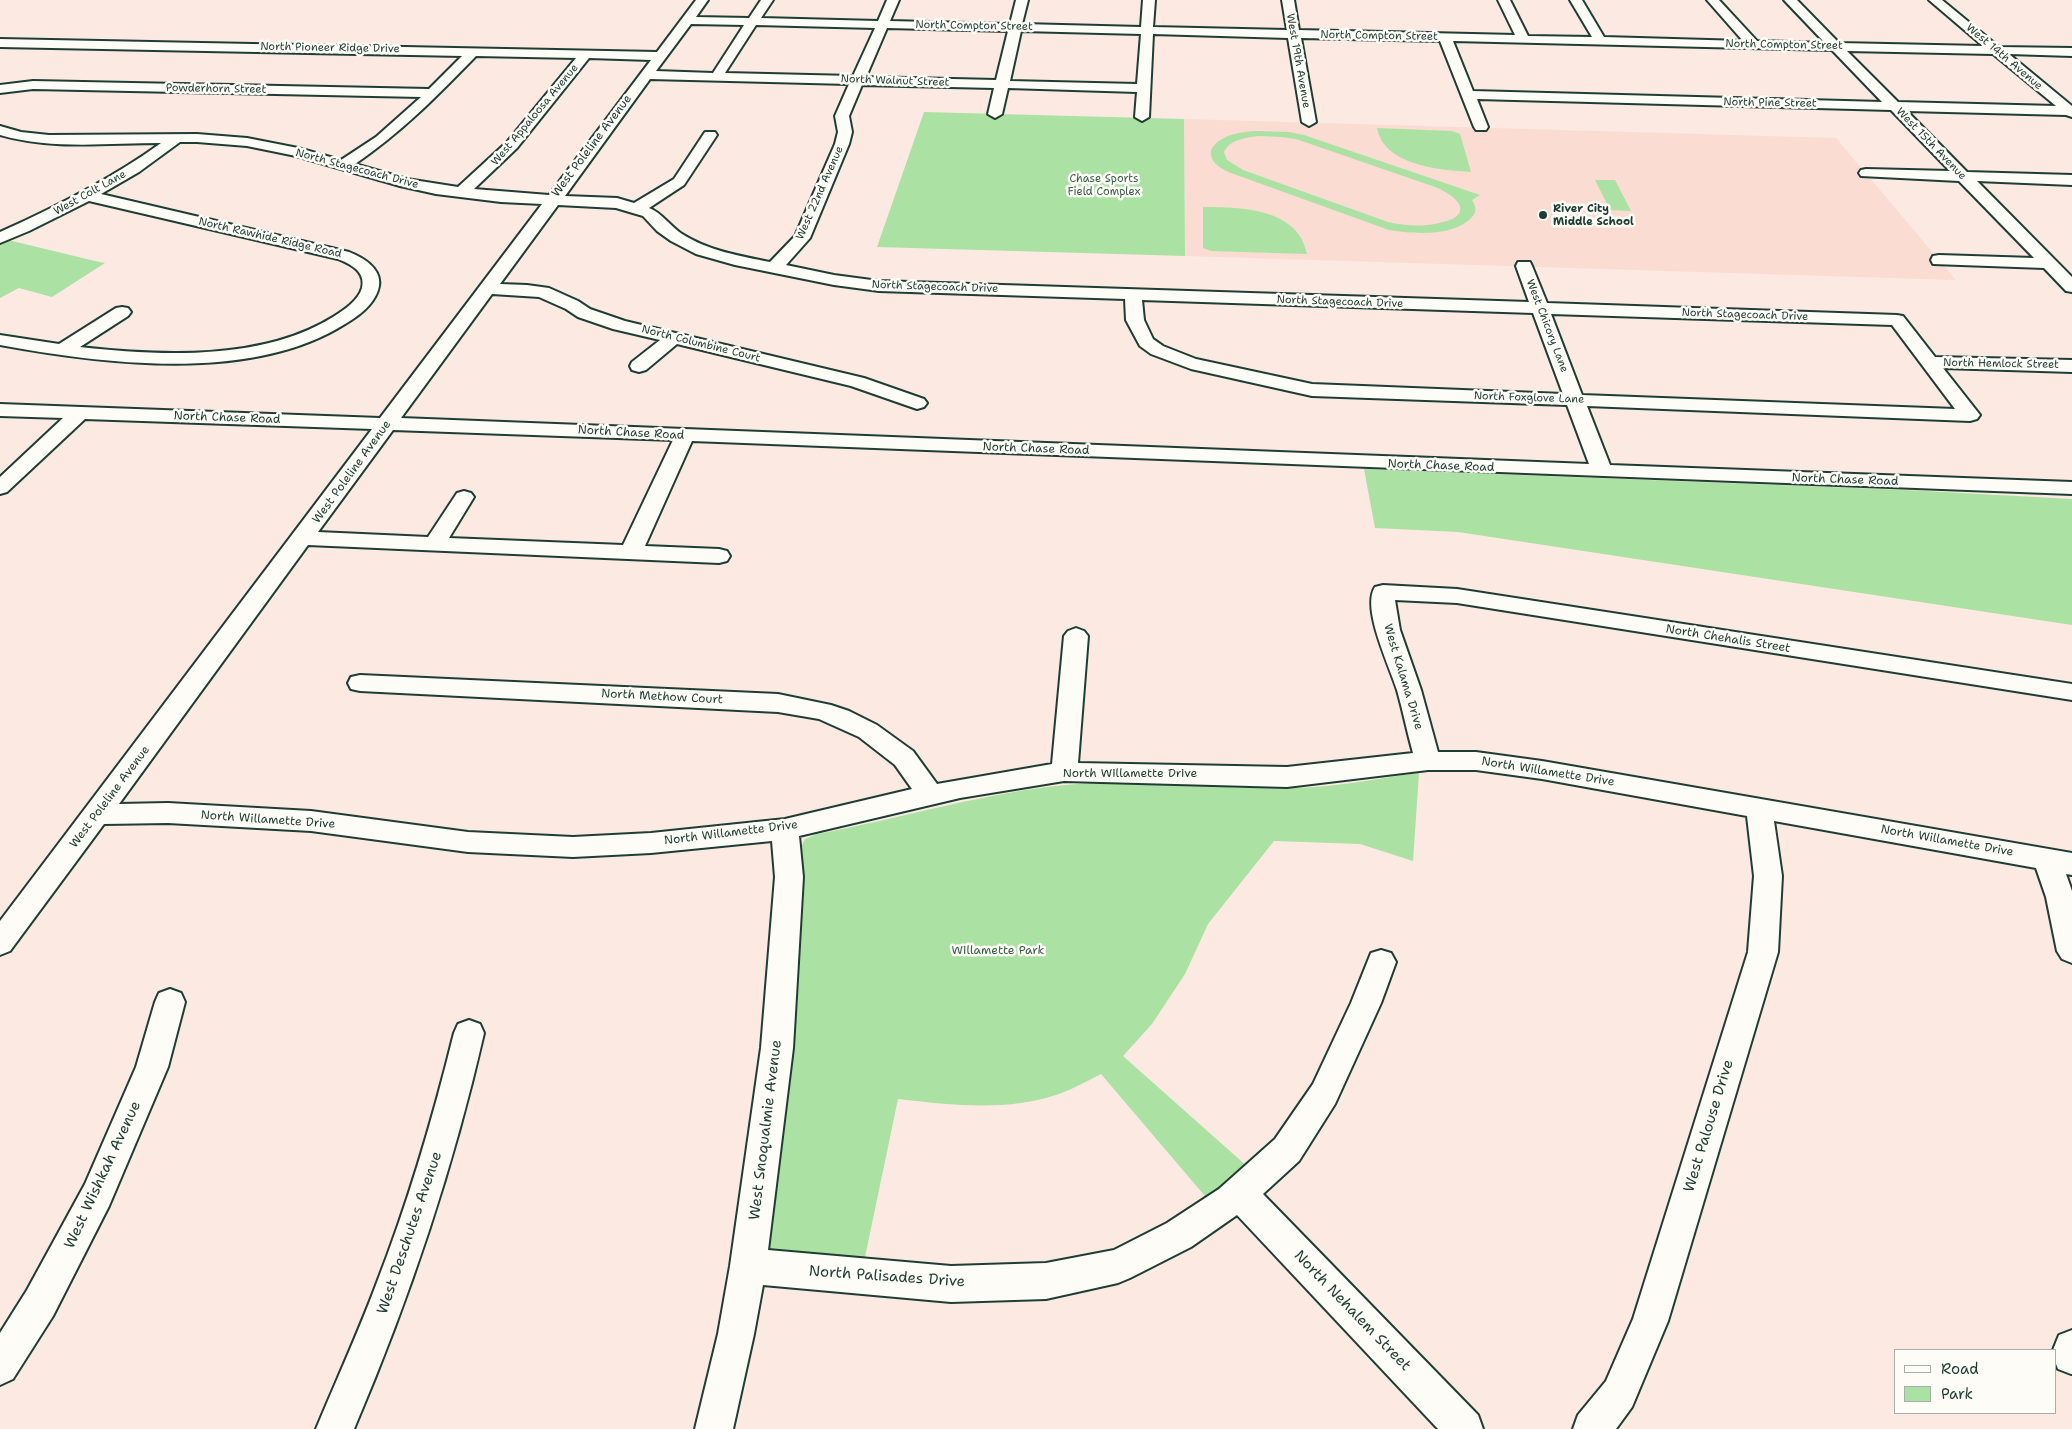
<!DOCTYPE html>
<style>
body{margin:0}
#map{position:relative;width:2072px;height:1429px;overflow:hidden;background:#fce9e2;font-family:"Shantell Sans",sans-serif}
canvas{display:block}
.legend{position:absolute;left:1894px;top:1349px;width:162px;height:65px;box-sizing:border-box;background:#fdfcf7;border:1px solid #a4b0a9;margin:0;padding:6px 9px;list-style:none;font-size:15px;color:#1f3d34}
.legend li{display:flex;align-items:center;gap:10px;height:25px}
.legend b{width:25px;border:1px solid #a4b0a9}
</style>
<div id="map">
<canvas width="2072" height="1429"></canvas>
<ul class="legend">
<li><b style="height:6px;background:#fdfcf7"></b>Road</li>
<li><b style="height:14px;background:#abe1a3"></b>Park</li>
</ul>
</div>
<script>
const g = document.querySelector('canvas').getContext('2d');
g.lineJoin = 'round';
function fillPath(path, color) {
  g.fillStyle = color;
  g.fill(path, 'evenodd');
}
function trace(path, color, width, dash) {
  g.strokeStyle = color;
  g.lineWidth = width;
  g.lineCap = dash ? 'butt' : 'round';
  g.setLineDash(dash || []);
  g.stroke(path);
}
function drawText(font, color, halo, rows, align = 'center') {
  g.font = font + ' "Shantell Sans",sans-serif';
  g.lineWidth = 5;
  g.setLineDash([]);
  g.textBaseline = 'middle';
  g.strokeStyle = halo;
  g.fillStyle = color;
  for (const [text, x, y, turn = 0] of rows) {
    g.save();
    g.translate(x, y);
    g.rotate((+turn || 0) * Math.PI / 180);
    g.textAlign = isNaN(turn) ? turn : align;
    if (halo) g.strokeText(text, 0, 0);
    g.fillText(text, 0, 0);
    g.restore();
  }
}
fillPath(new Path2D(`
 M1184 119 1836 138 1956 280 1185 256Z`), '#fbdcd3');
fillPath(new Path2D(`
 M924 112 1184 119 1185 256 877 247Z
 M1377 128 1452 131 1460 134 1471 172C1441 170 1384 166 1377 128Z
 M1256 131 1289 132 1304 135 1480 195 1472 200C1476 206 1477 212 1472 217 1454 237 1413 234 1389 230L1231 173C1221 169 1209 162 1211 150 1219 135 1240 132 1256 131ZM1258 136 1281 137 1296 139 1435 187C1460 197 1475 216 1439 223 1422 227 1405 226 1388 222L1243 170 1227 160 1224 152C1230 139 1246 138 1258 136Z
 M1595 180H1615L1631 211 1610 210Z
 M1203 207C1241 207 1298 208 1307 254L1211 251 1203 248Z
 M8 240 95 261 105 263 52 297 19 288 0 298V244Z
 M1364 469 1906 490 2072 499V625L1458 532 1375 528Z
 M1419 773 1413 861 1360 844 1274 841 1208 924 1185 974 1152 1024 1123 1056 1249 1168 1210 1202 1101 1074C1087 1081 1073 1089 1059 1094 1006 1112 952 1105 898 1099L864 1262 768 1252 779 1167 801 912 803 883 801 847 805 839 817 834C904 818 988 791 1077 784 1149 779 1220 790 1292 788 1335 788 1377 778 1419 773Z`), '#abe1a3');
const minor = new Path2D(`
 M696 0H708L696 17 749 18 761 0H773L761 18 878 21 887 0H899L890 21 1010 24 1016 0H1028L1022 24 1141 27 1143 0H1155L1153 27 1287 30 1282 0H1294L1299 30 1515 35 1498 0H1510L1528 36 1592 37 1570 0H1582L1604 37 1743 41 1707 0H1719L1757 41 1825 43 1784 0H1797L1839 43 1983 46 1929 0H1942L1999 47 2072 48V56L2009 54 2072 106V117L2066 115 1907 111 1967 172 2072 175V185L1977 181 2072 277V292L2066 291 2044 268 1933 264 1931 260 1933 256 1939 255 2034 258 1959 181 1861 176 1859 173 1861 170 1866 169 1950 171 1891 110 1477 99 1488 127 1486 130H1476L1474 127 1440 41 1301 38 1316 122 1309 126 1302 122 1288 38 1153 34 1149 117 1142 121 1135 117 1137 92 1008 88 1002 114 995 118 988 114 994 88 862 85 849 116 852 132 849 144 810 238 786 265 834 275 879 281 1529 302 1516 266 1518 262H1530L1532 266 1547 303 1897 315 1903 316 1935 357 2072 360V372L1943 368 1980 415 1977 419 1970 421 1587 406 1610 465 2072 482V494L692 441 645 546 719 549 727 551 730 556 727 561 719 563 308 545 119 804 168 803 311 811 468 832 573 837 651 833 785 819 912 789 895 765 859 737 819 719 778 712 360 691 351 689 348 683 351 677 360 675 778 694 831 705 849 711 877 725 913 751 937 784 1052 764 1064 636 1068 631 1076 628 1084 631 1088 636 1078 763 1287 767 1413 753C1407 732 1403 711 1397 690 1390 667 1361 608 1375 587L1383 585 1457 589 2072 684V700L1457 603 1395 600 1400 630 1421 690 1438 752H1476L1542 761 2072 853V875L2066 874 2072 891V963L2062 959 2057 951 2046 897 2036 868 1774 821 1782 876 1778 952 1668 1321 1632 1407 1616 1429H1573L1578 1415 1606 1381 1633 1319 1748 952 1754 876 1747 816 1542 779 1476 770H1428L1287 787 1064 781 960 798 799 836 803 877 793 1048 768 1250 951 1266 1046 1263 1114 1250 1167 1223 1219 1189 1275 1139 1313 1084 1351 1003 1371 953 1381 950 1391 953 1396 962 1381 1003 1335 1104 1299 1161 1263 1194 1478 1415 1483 1429H1438L1237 1215 1191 1247 1130 1278 1118 1283 1046 1299 951 1302 763 1285 754 1334 733 1429H695L718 1334 730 1266 761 1048 775 877 772 841 651 853 573 857 468 852 311 831 168 823 104 824 10 951 0 955V921L372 429 85 419 7 492 0 494V477L63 418 0 416V404L380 418 542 204 501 202 436 194 400 186 296 156 247 146 197 142H180L139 172 101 194 349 252C362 257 382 268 379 286 376 303 359 316 345 324 252 383 103 364 0 345V335L59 344 116 308 122 307 128 308 131 312 128 316 80 347C160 356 262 361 333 317 344 310 358 301 362 288 366 271 350 264 338 259L89 201 29 231 0 243V232C56 207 111 179 161 143 108 143 51 150 0 135V126L21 132 49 135 197 134 247 138 298 148 341 160 376 137 421 97 33 89 0 93V85L33 81 429 89 462 56 0 47V39L657 52ZM691 24 744 25 713 73 656 71ZM756 25 875 28 853 76 725 73ZM887 28 1008 31 996 80 866 77ZM1021 31 1141 34 1137 84 1010 81ZM1453 41 1832 50 1882 102 1473 91ZM1847 51 1993 54 2056 106 1898 102ZM476 56 576 58 507 142 458 187 407 179 355 164C402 132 437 96 476 56ZM589 58 651 60 549 195 474 189 517 148ZM650 79 849 84 835 116 838 132 835 144 795 236 770 262C740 256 709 251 682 234 671 227 661 212 649 208L684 185 717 135 715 132H705L674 179 634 203 617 198 565 196ZM558 205 616 208 643 216 657 231 671 241 696 254 735 265 834 285 879 291 1125 299 1126 320 1140 346 1151 354 1191 369 1312 396 1567 405 1589 464 401 418 492 294 539 297 566 309 578 317 613 329 660 340 632 362 630 366 632 370 639 372 646 370 677 344 851 386 917 409 924 407 927 403 924 399 864 378 625 321 590 309 578 301 549 288 527 285 500 284ZM1142 300 1533 313 1563 394 1312 384 1196 359 1163 346 1153 339 1144 320ZM1551 314 1892 325 1955 409 1582 395ZM393 430 673 440 623 545 449 538 474 497 471 493 464 491 457 493 428 537 318 532Z
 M170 989 181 993 185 1002 168 1067 109 1206 53 1316 13 1379 0 1385V1333L27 1290 85 1184 136 1067 155 1002 159 993Z
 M469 1020 480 1024 484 1033C453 1169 409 1300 354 1429H316C336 1381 358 1333 376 1285 408 1203 433 1118 454 1033L458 1024Z
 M2072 1330V1374H2071L2058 1369 2056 1364V1350H2053L2059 1335Z`);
trace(minor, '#1f3d34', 4);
fillPath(minor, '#fdfcf7');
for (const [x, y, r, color] of [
 [1543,215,5,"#1f3d34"]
]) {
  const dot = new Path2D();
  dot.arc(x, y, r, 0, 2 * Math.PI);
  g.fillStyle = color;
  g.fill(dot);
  trace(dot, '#fdfcf7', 2);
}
drawText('11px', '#1f3d34', '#fdfcf7', [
 ["North Compton Street",974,26,1],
 ["North Compton Street",1379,36,1],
 ["North Compton Street",1784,45,1],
 ["North Pioneer Ridge Drive",330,48,1],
 ["West 14th Avenue",2004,57,40],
 ["West 19th Avenue",1298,61,80],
 ["North Walnut Street",895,81,2],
 ["Powderhorn Street",216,89,1],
 ["North Pine Street",1770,103,1],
 ["West Appaloosa Avenue",535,115,-50],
 ["West 15th Avenue",1931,144,46],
 ["North Stagecoach Drive",357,169,15],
 ["West Colt Lane",90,193,-29],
 ["West 22nd Avenue",820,193,-66],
 ["North Rawhide Ridge Road",270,238,13],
 ["North Stagecoach Drive",935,287,2],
 ["North Stagecoach Drive",1340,302,2],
 ["North Stagecoach Drive",1745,315,2],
 ["West Chicory Lane",1547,326,69],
 ["North Columbine Court",701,344,14],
 ["North Hemlock Street",2001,364,1],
 ["North Foxglove Lane",1529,398,2]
]);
drawText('11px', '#3b5e4a', '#fdfcf7', [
 ["Chase Sports",1104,179],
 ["Field Complex",1104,192]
]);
drawText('bold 11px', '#1f3d34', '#fdfcf7', [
 ["River City",1553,209],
 ["Middle School",1553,222]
], 'left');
drawText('12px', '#1f3d34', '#fdfcf7', [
 ["West Poleline Avenue",592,146,-53],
 ["North Chase Road",227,418,2],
 ["North Chase Road",631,433,3],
 ["North Chase Road",1036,449,2],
 ["North Chase Road",1441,466,2],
 ["West Poleline Avenue",352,472,-54],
 ["North Chase Road",1845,480,2],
 ["North Chehalis Street",1728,639,9],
 ["West Kalama Drive",1403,677,73],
 ["North Methow Court",662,697,3],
 ["North Willamette Drive",1548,772,9],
 ["North Willamette Drive",1130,774],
 ["West Poleline Avenue",110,797,-53],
 ["North Willamette Drive",268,820,4],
 ["North Willamette Drive",731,833,-7],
 ["North Willamette Drive",1947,841,10]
]);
drawText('12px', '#3b5e4a', '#fdfcf7', [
 ["Willamette Park",998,951]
]);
drawText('15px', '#1f3d34', '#fdfcf7', [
 ["West Palouse Drive",1709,1126,-73],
 ["West Snoqualmie Avenue",766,1130,-83],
 ["West Wishkah Avenue",103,1175,-65],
 ["West Deschutes Avenue",410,1233,-71],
 ["North Palisades Drive",887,1277,4],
 ["North Nehalem Street",1352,1311,46]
]);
</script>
